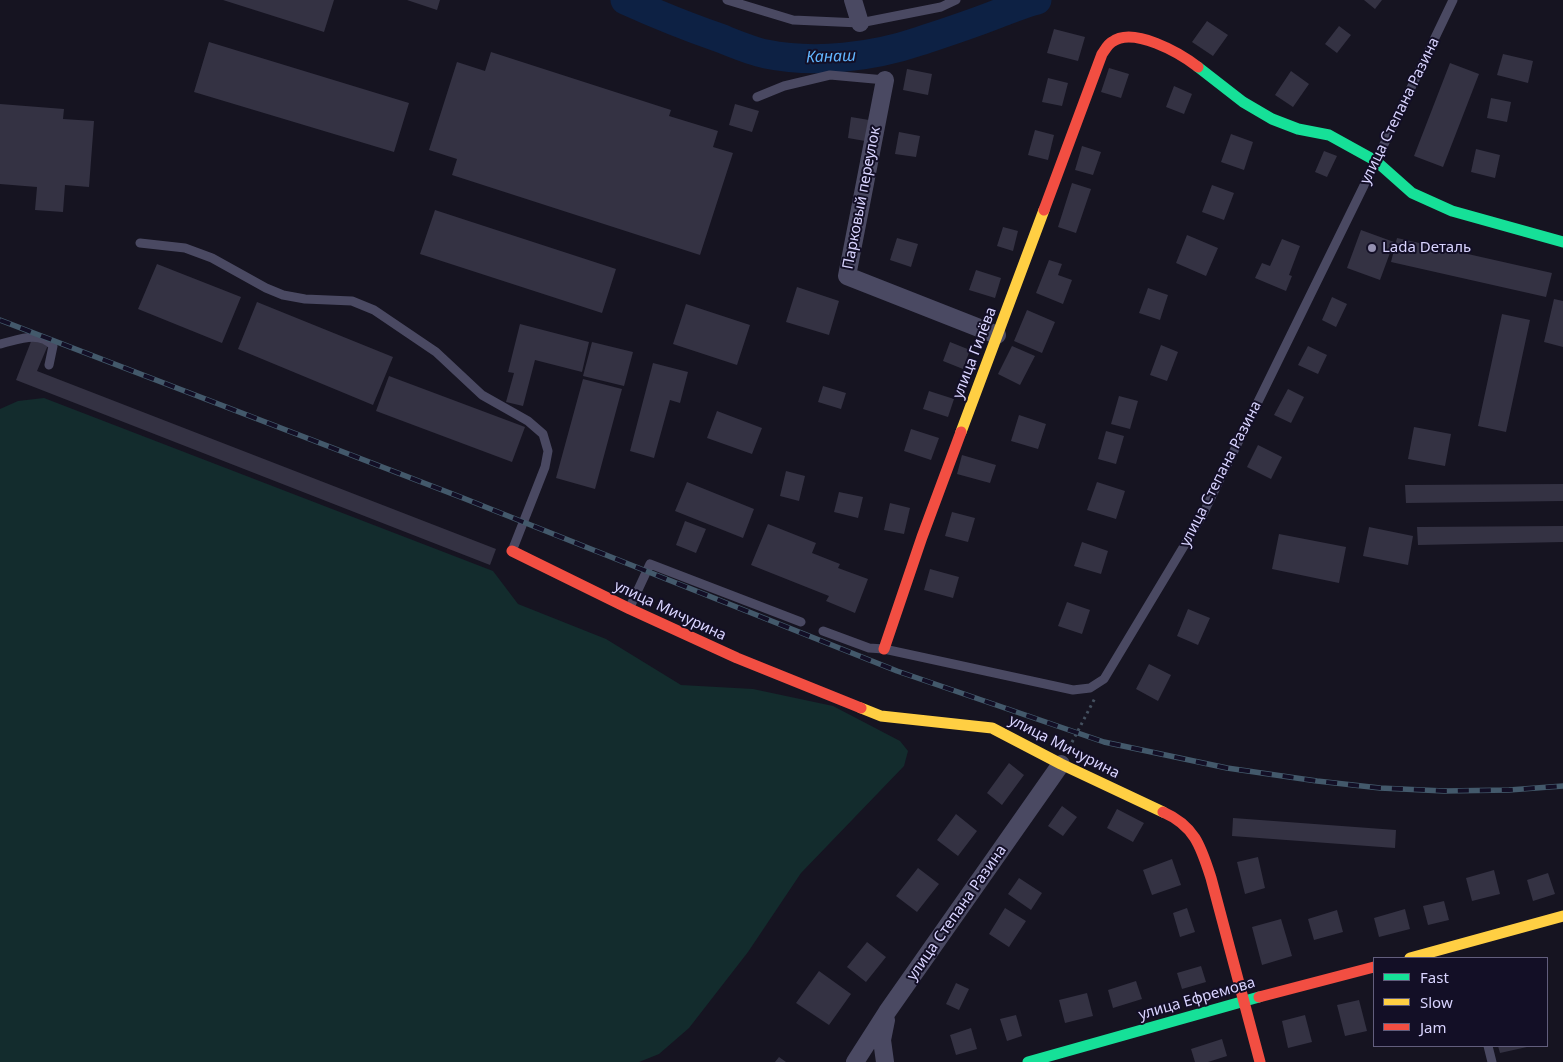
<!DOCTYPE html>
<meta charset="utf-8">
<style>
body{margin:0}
#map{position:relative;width:1563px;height:1062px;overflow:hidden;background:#161421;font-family:"Noto Sans",sans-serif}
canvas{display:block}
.legend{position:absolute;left:1373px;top:957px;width:175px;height:90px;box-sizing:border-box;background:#130f26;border:1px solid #625e7d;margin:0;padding:6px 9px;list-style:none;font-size:15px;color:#d9d4ff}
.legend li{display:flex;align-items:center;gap:10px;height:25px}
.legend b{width:25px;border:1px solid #625e7d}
</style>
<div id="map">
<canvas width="1563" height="1062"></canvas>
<ul class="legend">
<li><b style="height:6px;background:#16e098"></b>Fast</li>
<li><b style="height:6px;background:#ffcf43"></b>Slow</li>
<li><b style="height:6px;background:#f24e42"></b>Jam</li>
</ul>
</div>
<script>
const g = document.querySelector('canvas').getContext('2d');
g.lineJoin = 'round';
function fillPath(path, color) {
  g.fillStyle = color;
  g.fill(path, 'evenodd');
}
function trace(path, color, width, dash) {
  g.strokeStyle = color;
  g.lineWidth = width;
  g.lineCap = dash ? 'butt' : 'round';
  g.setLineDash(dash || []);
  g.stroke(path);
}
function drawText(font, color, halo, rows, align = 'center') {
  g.font = font + ' "Noto Sans",sans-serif';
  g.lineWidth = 4;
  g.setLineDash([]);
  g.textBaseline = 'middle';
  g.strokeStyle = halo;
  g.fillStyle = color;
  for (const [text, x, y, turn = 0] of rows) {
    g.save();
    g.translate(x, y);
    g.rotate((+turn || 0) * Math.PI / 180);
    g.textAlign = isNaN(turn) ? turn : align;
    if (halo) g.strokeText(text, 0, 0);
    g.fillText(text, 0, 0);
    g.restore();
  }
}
fillPath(new Path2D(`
 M44 398 493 571 518 604 606 639 681 685 753 689 833 706 900 741 908 751 904 766 801 873 748 952 689 1028 659 1054 639 1062H0V409L18 401Z`), '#132c2d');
trace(new Path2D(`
 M625 0C656 14 688 27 720 38 735 44 751 51 766 54 815 64 873 57 920 41 947 32 975 23 1002 12 1014 8 1024 3 1037 0`), '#0d2144', 29);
fillPath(new Path2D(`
 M223 0H334L324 32Z
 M407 0H440L437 10Z
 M1364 0H1382L1375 9Z
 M1207 21 1228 35 1213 56 1192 42Z
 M1339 26 1351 35 1337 53 1325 44Z
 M1054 29 1085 37 1078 61 1047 53Z
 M209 42 409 103 394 152 194 92Z
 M491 52 671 110 669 116 718 131 713 147 733 153 700 255 452 175 457 159 429 150 457 62 485 71Z
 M1503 54 1533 61 1528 83 1497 75Z
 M1450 63 1479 74 1443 167 1414 156Z
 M1109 68 1129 74 1121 98 1101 92Z
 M907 69 932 74 928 95 903 90Z
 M1291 71 1309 84 1293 107 1275 95Z
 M1048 78 1068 83 1062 106 1042 102Z
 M1174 86 1192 94 1184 114 1166 107Z
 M1491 98 1511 102 1507 122 1487 118Z
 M0 104 64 109 63 119 94 121 89 187 65 185 63 212 35 210 37 187 0 184Z
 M735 104 759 111 752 132 729 125Z
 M851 117 869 120 865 141 848 138Z
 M1035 130 1054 135 1048 160 1028 155Z
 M899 132 920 136 916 157 895 154Z
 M1231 134 1253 142 1244 170 1221 162Z
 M1082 146 1101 152 1093 175 1075 170Z
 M1476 149 1500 155 1495 178 1471 172Z
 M1324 151 1337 156 1327 177 1315 172Z
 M1072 183 1091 189 1076 233 1058 227Z
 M1212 185 1234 193 1224 220 1202 212Z
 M435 210 616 269 602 313 420 254Z
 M1003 227 1018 231 1013 251 997 246Z
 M1361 230 1394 242 1380 280 1347 268Z
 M1187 235 1218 248 1206 276 1176 263Z
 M897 238 918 244 911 267 890 260Z
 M1397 238 1552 273 1546 297 1391 262Z
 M1282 239 1300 246 1289 275 1292 276 1286 291 1255 278 1262 263 1270 266Z
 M1049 260 1062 264 1058 275 1072 280 1063 304 1036 293Z
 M157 264 241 297 222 343 138 309Z
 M976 270 1001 278 995 298 969 290Z
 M797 287 839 301 829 335 786 322Z
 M1148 288 1168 295 1160 320 1139 313Z
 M1332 297 1347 304 1336 327 1322 320Z
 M1554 299 1563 301V347L1544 342Z
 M257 302 393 357 373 405 238 349Z
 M686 304 750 325 737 365 673 344Z
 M1027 310 1055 322 1042 353 1014 341Z
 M1502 314 1530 320 1506 432 1478 426Z
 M520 324 589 342 582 372 535 360 523 406 506 402 514 373 508 372Z
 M32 339 48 345 37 371 496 549 490 565 16 380Z
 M592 342 633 352 624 386 583 376Z
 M950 342 970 350 963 369 943 361Z
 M1161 345 1178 352 1167 381 1150 375Z
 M1012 346 1035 356 1020 385 998 374Z
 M1308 346 1327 355 1318 374 1298 365Z
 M653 363 688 372 680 403 670 400 654 458 630 451Z
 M389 376 525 427 512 462 376 411Z
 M583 379 622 389 595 489 556 478Z
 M823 386 846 393 841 409 818 402Z
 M1288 389 1304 397 1291 423 1274 415Z
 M929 391 954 399 948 417 923 409Z
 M1119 396 1138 401 1130 429 1111 424Z
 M717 411 762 428 752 454 707 438Z
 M1019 415 1046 424 1038 449 1011 441Z
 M1414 427 1451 434 1445 466 1408 459Z
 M911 429 939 438 931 460 904 451Z
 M1106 431 1124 436 1116 464 1098 459Z
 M1258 445 1282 457 1271 479 1247 467Z
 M962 455 996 465 990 483 957 474Z
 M786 471 805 476 799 501 780 496Z
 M687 482 754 509 743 538 675 511Z
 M1097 482 1125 491 1116 519 1087 510Z
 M1563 484V501L1406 503 1405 485Z
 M839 492 863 497 858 518 834 512Z
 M890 503 910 508 904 534 884 530Z
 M952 512 975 518 968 542 945 536Z
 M685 521 706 529 696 553 676 545Z
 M768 524 816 543 812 553 840 564 838 568 868 579 855 613 826 601 829 596 751 565Z
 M1563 526V542L1418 545 1417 527Z
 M1369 527 1413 536 1408 565 1363 556Z
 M1279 534 1346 547 1339 583 1272 569Z
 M1082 542 1108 551 1101 574 1074 566Z
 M930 569 959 577 953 598 924 590Z
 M1067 602 1090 610 1082 634 1058 626Z
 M1188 609 1210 618 1198 645 1177 636Z
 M1149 664 1171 675 1158 701 1136 689Z
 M1009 763 1024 775 1002 805 987 793Z
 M1062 806 1077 817 1063 836 1048 826Z
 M1117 809 1144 823 1133 842 1107 828Z
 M956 814 977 831 958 856 937 840Z
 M1233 818 1396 830 1395 848 1232 836Z
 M1258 857 1265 888 1245 894 1237 862Z
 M1172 859 1181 885 1152 895 1143 870Z
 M918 868 939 884 917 912 896 896Z
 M1494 870 1500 894 1472 901 1466 878Z
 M1548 873 1555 894 1533 901 1527 880Z
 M1019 878 1042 893 1031 910 1008 894Z
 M1444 901 1449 920 1428 925 1423 906Z
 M1005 908 1026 921 1009 947 989 934Z
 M1187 908 1195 932 1180 937 1173 913Z
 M1405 909 1410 929 1379 937 1374 918Z
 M1337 910 1343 932 1314 940 1308 919Z
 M1281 919 1292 956 1262 965 1252 927Z
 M867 942 886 957 866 982 847 967Z
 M1201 966 1206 982 1182 989 1177 973Z
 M819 971 851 994 829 1025 796 1003Z
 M1136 981 1142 999 1113 1008 1108 990Z
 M956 983 969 989 959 1010 946 1004Z
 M1087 993 1093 1016 1065 1023 1059 1000Z
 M1359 1000 1367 1031 1345 1036 1337 1005Z
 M1016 1015 1022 1036 1007 1041 1000 1019Z
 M1305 1015 1312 1042 1288 1048 1282 1021Z
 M971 1028 977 1049 956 1055 950 1035Z
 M1222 1039 1227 1056 1208 1062H1195L1191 1049Z
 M1498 1046H1527V1047L1500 1053Z
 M779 1057 786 1062H775Z`), '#343243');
trace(new Path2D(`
 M1069 748 1095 698`), '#44505f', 3, [2.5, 4]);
trace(new Path2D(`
 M727 0 793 20 860 23 941 7 956 0
 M757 97 784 86 830 75 885 80
 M140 243 185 248 212 258 266 288 283 295 305 299 352 301 374 310 436 352 482 395 528 421 543 434 548 451 545 467 512 551
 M0 344C18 340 39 330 53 346L49 365
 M630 607 650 564 801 622
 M823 631 869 648 884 649 1073 690 1090 688 1104 679 1202 516 1376 161 1453 0
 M1488 1046 1492 1062`), '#4a4962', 9);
trace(new Path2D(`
 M853 0 860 23
 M885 80 847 276 997 335
 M855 1062 887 1012 1061 764
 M885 1062 882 1040 886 1020`), '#4a4962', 18);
trace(new Path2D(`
 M1198 67 1243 102 1272 119 1298 129 1329 135 1376 161 1412 193 1452 211 1563 242
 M1028 1062 1259 997`), '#16e098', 11);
trace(new Path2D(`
 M961 432 1044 210
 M861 708 881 716 992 728 1061 764 1163 812
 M1410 958 1563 916`), '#ffcf43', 11);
trace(new Path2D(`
 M1044 210 1102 54C1105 50 1108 44 1112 42 1133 26 1180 53 1198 67
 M512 551 630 609 737 658 861 708
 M884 649 922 537 961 432
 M1163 812C1195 826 1201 847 1211 878L1260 1062
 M1259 997 1374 967`), '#f24e42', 11);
const rail = new Path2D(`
 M0 320 463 498 897 671 1104 742 1227 768 1317 781 1380 788 1444 791 1509 790 1563 786`);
trace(rail, '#43596b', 5.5);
trace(rail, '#130f26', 4, [11]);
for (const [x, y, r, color] of [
 [1372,248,5,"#9591b1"]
]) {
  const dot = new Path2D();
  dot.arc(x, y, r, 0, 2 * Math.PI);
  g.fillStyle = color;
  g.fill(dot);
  trace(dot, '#130f26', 2);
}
drawText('15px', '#d9d4ff', '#130f26', [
 ["улица Степана Разина",1400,111,-64],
 ["Парковый переулок",862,198,-79],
 ["улица Гилёва",975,353,-69],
 ["улица Степана Разина",1221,474,-63],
 ["улица Мичурина",670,611,25],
 ["улица Мичурина",1064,747,27],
 ["улица Степана Разина",957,913,-55],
 ["улица Ефремова",1197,999,-16]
]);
drawText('15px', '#d9d4ff', '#130f26', [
 ["Lada Dеталь",1382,248]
], 'left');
drawText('italic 16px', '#62b6ff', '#130f26', [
 ["Канаш",831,57,-2]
]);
</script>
